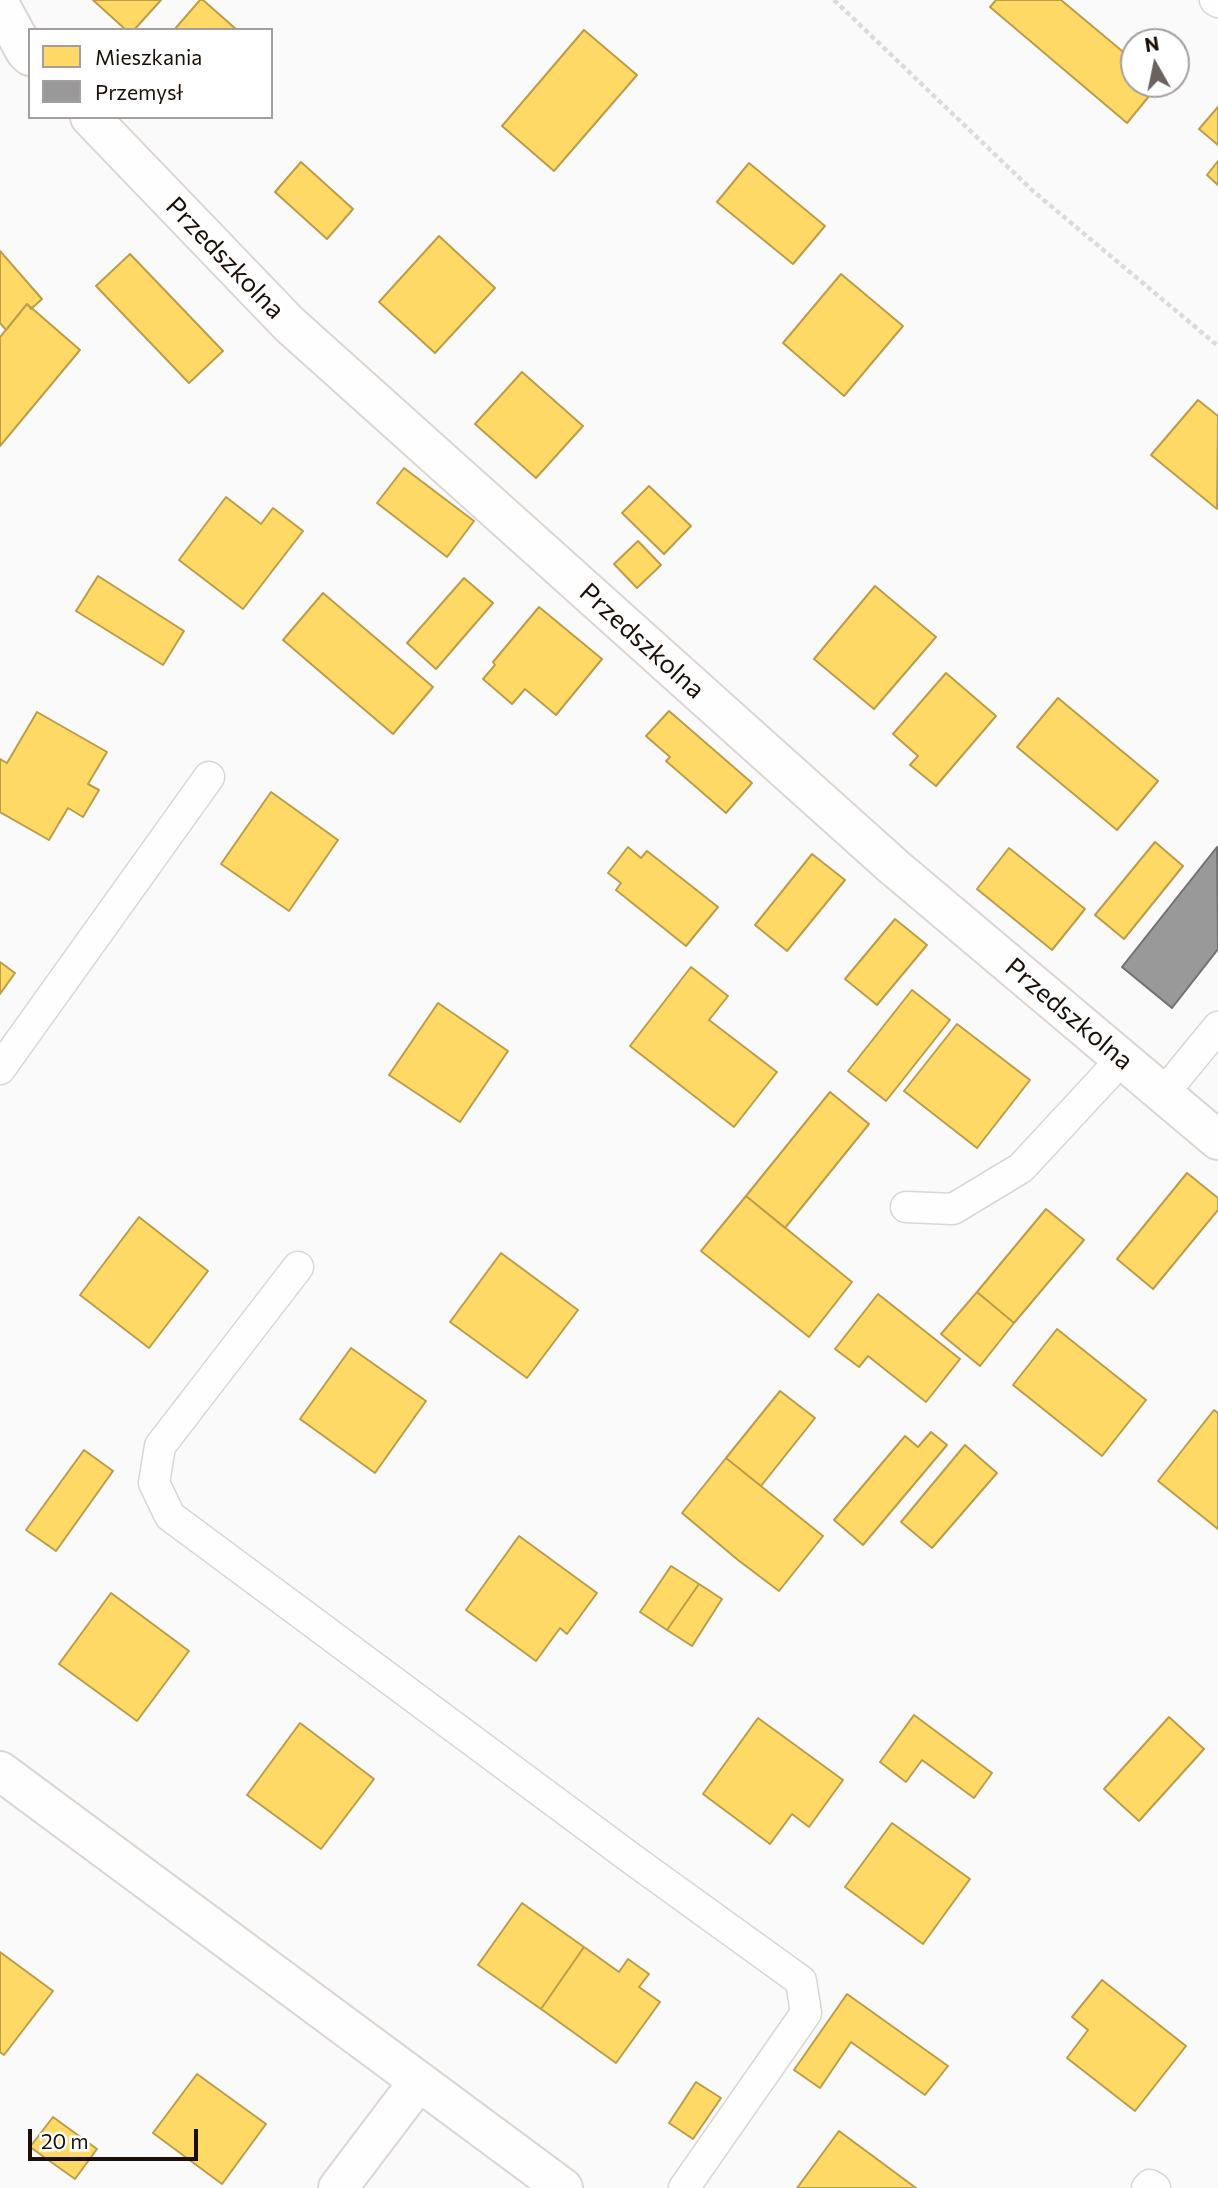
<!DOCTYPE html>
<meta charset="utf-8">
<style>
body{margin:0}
#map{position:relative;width:1218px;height:2188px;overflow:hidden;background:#fafafa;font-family:Commissioner,sans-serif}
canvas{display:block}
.legend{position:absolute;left:28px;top:28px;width:245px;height:91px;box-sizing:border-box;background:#fff;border:2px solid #a49f9d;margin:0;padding:9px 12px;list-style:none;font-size:21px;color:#1b1009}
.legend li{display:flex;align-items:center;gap:14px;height:35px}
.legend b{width:35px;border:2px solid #a49f9d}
.north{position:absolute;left:1120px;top:28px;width:70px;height:70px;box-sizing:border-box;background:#fff;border:2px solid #a49f9d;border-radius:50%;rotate:351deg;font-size:19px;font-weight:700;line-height:28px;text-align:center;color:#1b1009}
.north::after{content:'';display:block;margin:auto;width:24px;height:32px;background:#69625d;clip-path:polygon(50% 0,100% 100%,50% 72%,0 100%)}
.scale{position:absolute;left:28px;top:2129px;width:170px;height:32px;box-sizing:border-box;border:4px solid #1b1009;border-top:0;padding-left:9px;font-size:21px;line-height:24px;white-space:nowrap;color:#1b1009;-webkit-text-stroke:5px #fff;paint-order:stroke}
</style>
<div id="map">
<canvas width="1218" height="2188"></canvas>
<ul class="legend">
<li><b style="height:19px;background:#ffd966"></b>Mieszkania</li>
<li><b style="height:19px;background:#999"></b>Przemysł</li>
</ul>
<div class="north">N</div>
<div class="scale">20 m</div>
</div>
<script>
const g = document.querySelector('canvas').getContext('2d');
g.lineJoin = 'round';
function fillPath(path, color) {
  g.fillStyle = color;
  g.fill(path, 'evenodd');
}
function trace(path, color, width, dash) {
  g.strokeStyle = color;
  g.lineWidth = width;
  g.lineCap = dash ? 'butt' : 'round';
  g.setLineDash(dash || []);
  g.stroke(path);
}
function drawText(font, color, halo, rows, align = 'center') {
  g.font = font + ' Commissioner,sans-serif';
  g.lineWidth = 7;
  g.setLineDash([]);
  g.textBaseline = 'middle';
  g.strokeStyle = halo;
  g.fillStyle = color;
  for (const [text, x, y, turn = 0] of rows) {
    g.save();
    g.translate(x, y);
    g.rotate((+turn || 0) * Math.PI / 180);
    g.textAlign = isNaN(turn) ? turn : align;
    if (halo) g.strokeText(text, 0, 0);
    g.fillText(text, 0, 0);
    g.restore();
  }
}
const homes = new Path2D(`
 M93 0H161L134 30H126Z
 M200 0H203L237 30H174Z
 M996 0H1061L1134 61V84H1159L1127 123 990 7Z
 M584 30 637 75 554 171 502 126Z
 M1218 107V145L1199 129Z
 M1218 161V185L1207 175Z
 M301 162 353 209 327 239 275 192Z
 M749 163 825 226 793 264 717 202Z
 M439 236 495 288 435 353 379 302Z
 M0 251 42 299 31 309 27 304 6 330 0 323Z
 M130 254 223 351 189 383 96 286Z
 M841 274 903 326 844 396 783 343Z
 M27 304 80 350 0 446V337Z
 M522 372 583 426 536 478 475 424Z
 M1198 400 1218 416 1217 509 1151 455Z
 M404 468 474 521 447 557 377 503Z
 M649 486 691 526 664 554 622 513Z
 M226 497 261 524 273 508 303 531 243 609 179 560Z
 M638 541 661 565 637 588 614 564Z
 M98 576 184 631 163 665 76 611Z
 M464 578 493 603 436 669 407 643Z
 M875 586 936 637 874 709 814 659Z
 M323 593 433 687 393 734 283 640Z
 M539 607 602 659 556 715 525 689 512 704 483 679 495 665 493 662Z
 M946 673 996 716 936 786 910 765 918 756 893 734Z
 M1058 698 1158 781 1117 830 1017 747Z
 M669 711 752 783 726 813 666 761 670 757 646 736Z
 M37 712 107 752 88 784 99 790 83 817 68 808 49 840 0 812V759L7 763Z
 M271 792 338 840 289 911 221 864Z
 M1155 842 1183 866 1124 939 1095 915Z
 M628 847 641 858 647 851 718 907 686 946 616 890 621 883 608 873Z
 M1009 848 1085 909 1052 950 977 889Z
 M812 854 845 880 787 951 755 925Z
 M895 919 927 945 877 1005 845 979Z
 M0 962 15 973 0 994Z
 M691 967 728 996 709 1020 777 1072 734 1127 630 1046Z
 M912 990 950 1020 886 1101 848 1071Z
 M438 1003 508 1051 460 1122 389 1075Z
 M957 1024 1030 1080 977 1148 904 1091Z
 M830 1092 869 1124 785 1228 746 1196Z
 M1187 1173 1218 1198V1210L1153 1289 1117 1259Z
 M746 1196 852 1282 809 1337 701 1251Z
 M1046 1209 1084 1240 1014 1323 977 1292Z
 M139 1217 208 1271 149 1348 80 1295Z
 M501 1253 578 1310 527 1378 450 1322Z
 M977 1292 1014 1323 980 1366 941 1334Z
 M878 1294 960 1359 926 1402 868 1356 859 1367 835 1349Z
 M1057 1329 1146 1400 1102 1456 1013 1385Z
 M351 1348 426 1401 375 1473 300 1419Z
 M780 1391 815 1418 761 1486 726 1458Z
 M1214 1410 1218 1413V1529L1158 1481Z
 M931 1432 947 1445 863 1545 834 1520 905 1436 918 1447Z
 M965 1445 997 1473 932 1548 901 1522Z
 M84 1450 113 1471 56 1551 26 1530Z
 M726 1458 823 1536 779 1591 738 1560 682 1513Z
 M519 1536 597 1593 567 1634 560 1628 536 1661 466 1610Z
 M671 1566 699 1584 667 1630 640 1612Z
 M699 1584 722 1599 692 1646 667 1630Z
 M111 1593 189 1651 137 1721 59 1664Z
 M914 1715 992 1773 974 1798 922 1760 906 1782 880 1762Z
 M1169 1717 1204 1749 1139 1821 1104 1789Z
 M758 1718 843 1780 809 1827 792 1814 770 1844 703 1794Z
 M300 1723 374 1779 321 1849 247 1795Z
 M892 1823 970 1879 923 1944 845 1887Z
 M522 1903 584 1947 541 2009 478 1965Z
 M584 1947 619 1972 628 1959 649 1974 639 1987 660 2002 616 2063 541 2009Z
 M0 1952 53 1991 4 2055 0 2052Z
 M1102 1980 1186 2046 1135 2111 1067 2058 1088 2030 1072 2017Z
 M847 1994 948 2066 925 2095 851 2042 820 2088 794 2070Z
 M197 2074 266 2124 222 2184 153 2133Z
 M696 2082 721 2098 693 2139 669 2123Z
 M53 2117 97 2149 75 2179 30 2147Z
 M839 2131 916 2188H797Z`);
fillPath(homes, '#ffd966');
trace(homes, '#bb9d4a', 2);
const industry = new Path2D(`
 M1217 847 1218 949 1172 1008 1122 967Z`);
fillPath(industry, '#999');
trace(industry, '#73706e', 2);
const service = new Path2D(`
 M1215 0 1218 2
 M0 1069 209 777
 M1163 1094 1218 1027
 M906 1207 953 1209 1021 1168 1122 1059
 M298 1267 160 1446 154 1483 170 1516 632 1859 801 1981 806 2013 684 2188
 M1147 2188 1150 2185 1155 2188`);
const minor = new Path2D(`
 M0 5 25 51 30 56
 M90 117 289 324 894 867 1218 1140
 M0 1771 563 2188
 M338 2188 419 2081`);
trace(service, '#dcd6d2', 33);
trace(minor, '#dcd6d2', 42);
trace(new Path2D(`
 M834 0 1033 191 1218 346`), '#dbdbdb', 4.5, [5, 3.5]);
trace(service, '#fefefe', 30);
trace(minor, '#fefefe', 38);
drawText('26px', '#1b1009', '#fff', [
 ["Przedszkolna",225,258,46],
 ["Przedszkolna",642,641,42],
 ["Przedszkolna",1069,1014,40]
]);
</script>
